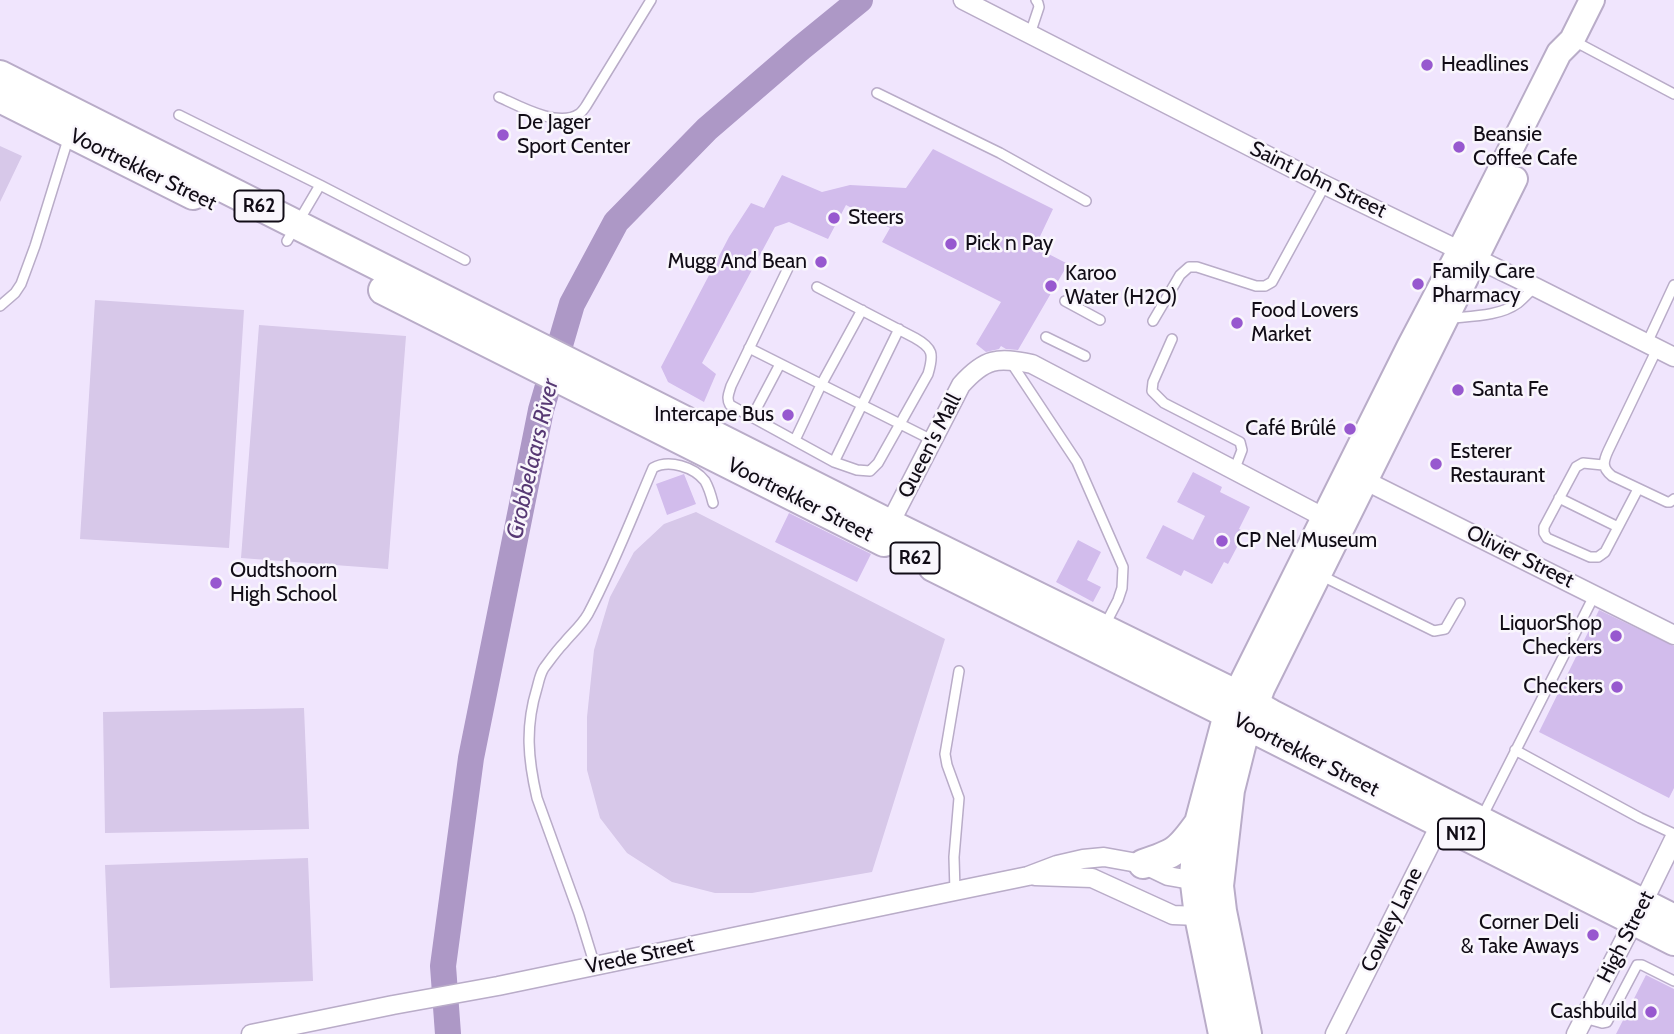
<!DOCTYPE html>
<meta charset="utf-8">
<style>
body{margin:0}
canvas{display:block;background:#f0e5fd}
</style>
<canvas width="1674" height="1034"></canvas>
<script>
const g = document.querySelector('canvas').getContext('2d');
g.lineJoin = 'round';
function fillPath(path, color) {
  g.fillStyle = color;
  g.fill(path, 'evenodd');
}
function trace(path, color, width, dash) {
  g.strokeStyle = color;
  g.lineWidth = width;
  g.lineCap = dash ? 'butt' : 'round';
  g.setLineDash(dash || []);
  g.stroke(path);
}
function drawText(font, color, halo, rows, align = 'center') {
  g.font = font + ' Cabin,sans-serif';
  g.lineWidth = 5;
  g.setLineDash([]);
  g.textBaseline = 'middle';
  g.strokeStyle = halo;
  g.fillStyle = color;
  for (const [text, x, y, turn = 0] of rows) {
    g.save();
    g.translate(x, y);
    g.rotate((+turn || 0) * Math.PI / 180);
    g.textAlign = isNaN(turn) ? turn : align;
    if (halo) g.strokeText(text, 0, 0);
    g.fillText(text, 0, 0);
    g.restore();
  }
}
fillPath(new Path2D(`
 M0 146 22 156 0 202Z
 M95 300 244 310 229 548 80 539Z
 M259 325 406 336 388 569 241 558Z
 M696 512 945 639 872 872 752 893H715L672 882 627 853 600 818 587 770V717L594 650 610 597 634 552 664 524Z
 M304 708 309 829 105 833 103 712Z
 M308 858 313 981 110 988 105 865Z`), '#d7c8e9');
trace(new Path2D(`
 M448 1034 443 966 471 758 541 410 572 304 616 222 707 129 801 48 860 0`), '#ad98c6', 26);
fillPath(new Path2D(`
 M933 149 1053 209 1035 247 1068 264 1018 350 1006 349 1001 346 999 349 986 352 976 344 1001 302 882 242 890 228 846 205 828 239 789 222 775 227 702 363 716 374 704 402 668 382 661 367 729 237 751 203 764 208 782 175 822 192 850 185 906 188Z
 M1193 472 1222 487 1220 492 1250 507 1239 529 1245 532 1228 564 1224 562 1212 584 1184 570 1181 576 1146 558 1163 525 1193 540 1205 516 1177 502Z
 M684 474 696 504 667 515 656 484Z
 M789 513 871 554 857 582 775 542Z
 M1078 540 1101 552 1087 580 1101 587 1093 602 1056 582Z
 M1599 610 1674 646V788L1669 798 1539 732Z
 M1646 975 1674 989V1034H1616Z`), '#d2bcec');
const service = new Path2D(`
 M1030 34 1039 7 1038 3 1036 0
 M1574 41 1674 94
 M877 93 1000 153 1086 201
 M499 97C519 106 558 128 579 114 582 112 584 109 586 106L651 0
 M179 115 320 185
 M287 241 320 185 465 260
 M790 264 731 386C729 393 726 398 730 405L834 462 857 470 870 471 878 463 928 374C934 354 933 348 915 338L817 287
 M1065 301 1100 320
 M0 306 15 293 21 284 35 246 69 136
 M1452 318C1473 316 1500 316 1518 303 1524 298 1529 292 1535 287
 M1153 321 1180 275 1189 267H1197L1256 286H1265L1272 282 1325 185
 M1046 337 1085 356
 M1172 339 1153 382 1152 391 1164 403 1240 442 1242 450 1234 471
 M1647 343 1674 285
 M749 348 932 440
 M1657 349 1608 451C1603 462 1602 468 1612 476L1667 502H1670L1674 499
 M1010 361 1077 462 1123 567 1122 588 1118 600 1105 625
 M752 417 780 364
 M795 440 821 385 862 310
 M834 462 899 329
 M1603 465 1583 463 1576 467 1544 527V533L1547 538 1590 557H1598L1605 552 1638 489
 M1559 498 1618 527
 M1320 575 1434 631 1445 629 1460 603
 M1515 750 1640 818 1674 834
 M1481 819 1595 594
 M955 891 954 857 959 798 947 765 945 754 959 671
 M595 966 579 914 537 798C528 759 525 727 537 688 539 681 540 674 544 668 550 660 557 650 564 643 572 633 581 626 588 614 613 567 632 517 653 468 669 459 694 467 705 481 709 488 711 495 713 503
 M1584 1018 1602 1023 1607 1022 1637 965H1642L1674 981`);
const minor = new Path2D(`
 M963 0 1325 185 1535 287 1674 357
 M1366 481 1674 635
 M885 533 961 385C985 358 997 357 1032 364L1325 518
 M1035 876 1092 878 1173 915 1199 916 1209 914
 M251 1034 393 1005 498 986 955 891 1028 876 1057 865 1083 859 1104 857 1143 864 1168 876 1202 882
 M1335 1034 1445 815
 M1576 1034 1634 921 1674 839`);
const secondary = new Path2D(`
 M1236 694 1409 347 1460 250 1547 77 1559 53 1572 40 1592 0
 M1256 706 1262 689 1515 179`);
const primary = new Path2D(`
 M0 75 890 524 1236 694
 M0 98 193 195
 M383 290 884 542
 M933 567 1228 714`);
const trunk = new Path2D(`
 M1228 714 1248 726 1674 941
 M1143 864C1176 853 1179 851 1199 823
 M1223 1034 1199 916 1194 875 1199 823 1228 714 1236 694 1271 714 1449 805 1674 919
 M1247 1034 1222 911 1219 886 1230 790 1242 742 1255 709`);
trace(service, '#b9acc8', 12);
trace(minor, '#b9acc8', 21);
trace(secondary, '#b9acc8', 28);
trace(primary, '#b9acc8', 32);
trace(trunk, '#b9acc8', 32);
trace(service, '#fff', 9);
trace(minor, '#fff', 18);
trace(secondary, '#fff', 24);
trace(primary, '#fff', 28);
trace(trunk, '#fff', 28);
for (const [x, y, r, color] of [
 [1427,65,7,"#9758cf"],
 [503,135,7,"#9758cf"],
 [1459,147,7,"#9758cf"],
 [834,218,7,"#9758cf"],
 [951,244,7,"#9758cf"],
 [821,262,7,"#9758cf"],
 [1418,284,7,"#9758cf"],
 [1051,286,7,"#9758cf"],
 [1237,323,7,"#9758cf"],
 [1458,390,7,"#9758cf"],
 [788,415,7,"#9758cf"],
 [1350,429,7,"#9758cf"],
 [1436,464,7,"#9758cf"],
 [1222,541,7,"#9758cf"],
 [216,583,7,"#9758cf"],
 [1616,636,7,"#9758cf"],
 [1617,687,7,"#9758cf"],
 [1593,935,7,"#9758cf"],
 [1651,1012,7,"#9758cf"]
]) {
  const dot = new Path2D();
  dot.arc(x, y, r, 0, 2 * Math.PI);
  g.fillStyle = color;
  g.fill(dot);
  trace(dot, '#f9f6fc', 2.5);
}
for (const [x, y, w] of [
 [259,206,49],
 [915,558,49],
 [1461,834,46]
]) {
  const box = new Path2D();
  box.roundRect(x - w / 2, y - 15.5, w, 31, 5);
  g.fillStyle = '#f9f6fc';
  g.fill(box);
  trace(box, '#110c16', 2);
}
drawText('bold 19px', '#110c16', null, [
 ["R62",259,206],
 ["R62",915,558],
 ["N12",1461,834]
]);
drawText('21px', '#110c16', '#f9f6fc', [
 ["Headlines",1441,65],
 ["De Jager",517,123],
 ["Sport Center",517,147],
 ["Beansie",1473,135],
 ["Coffee Cafe",1473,159],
 ["Steers",848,218],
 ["Pick n Pay",965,244],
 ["Mugg And Bean",807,262,"right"],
 ["Family Care",1432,272],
 ["Pharmacy",1432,296],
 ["Karoo",1065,274],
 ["Water (H2O)",1065,298],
 ["Food Lovers",1251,311],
 ["Market",1251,335],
 ["Santa Fe",1472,390],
 ["Intercape Bus",774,415,"right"],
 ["Café Brûlé",1336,429,"right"],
 ["Esterer",1450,452],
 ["Restaurant",1450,476],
 ["CP Nel Museum",1236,541],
 ["Oudtshoorn",230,571],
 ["High School",230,595],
 ["LiquorShop",1602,624,"right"],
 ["Checkers",1602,648,"right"],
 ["Checkers",1603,687,"right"],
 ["Corner Deli",1579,923,"right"],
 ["& Take Aways",1579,947,"right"],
 ["Cashbuild",1637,1012,"right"]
], 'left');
drawText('21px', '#110c16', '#f9f6fc', [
 ["Voortrekker Street",143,170,26],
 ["Saint John Street",1318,180,26],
 ["Queen's Mall",930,446,-63],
 ["Voortrekker Street",800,500,27],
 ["Olivier Street",1520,557,26],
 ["Voortrekker Street",1306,755,27],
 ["Cowley Lane",1392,920,-64],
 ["High Street",1626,937,-63],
 ["Vrede Street",640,956,-12]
]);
drawText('italic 23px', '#573974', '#f9f6fc', [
 ["Grobbelaars River",533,459,-77]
]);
</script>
